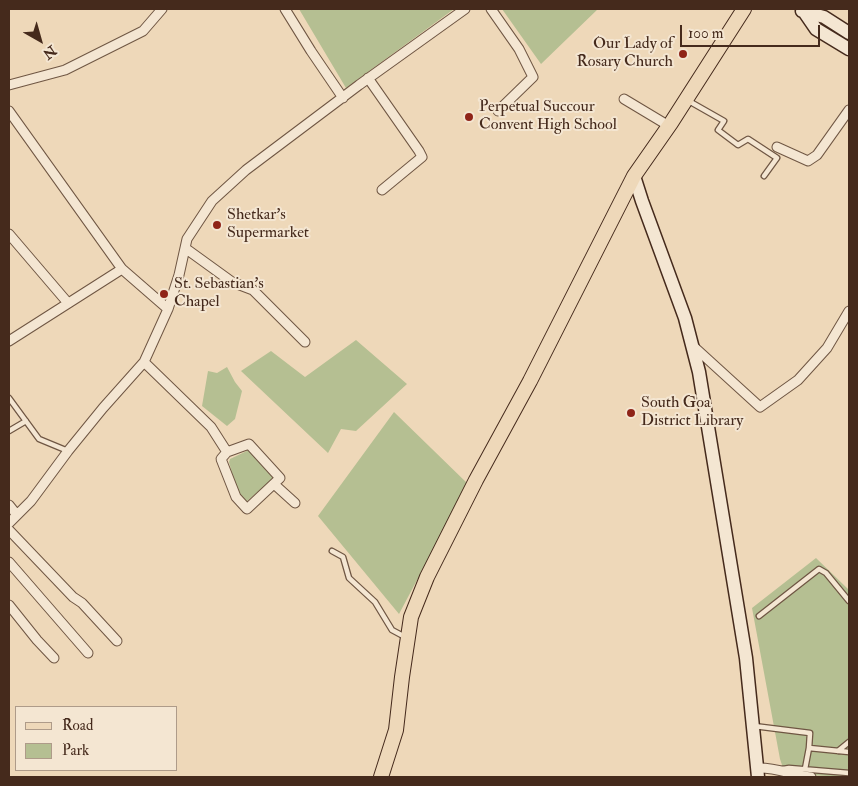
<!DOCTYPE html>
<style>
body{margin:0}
#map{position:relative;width:858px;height:786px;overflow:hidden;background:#eed8b9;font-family:"IM FELL Double Pica",serif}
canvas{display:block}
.frame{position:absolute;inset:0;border:10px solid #452a1c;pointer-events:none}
.legend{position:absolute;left:15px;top:706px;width:162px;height:65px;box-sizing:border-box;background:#f4e6d2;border:1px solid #ae9b89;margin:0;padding:6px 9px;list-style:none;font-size:15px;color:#452a1c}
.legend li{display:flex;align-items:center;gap:10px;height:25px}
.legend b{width:25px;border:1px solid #ae9b89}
.north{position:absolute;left:15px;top:15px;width:50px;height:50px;-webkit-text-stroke:4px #f4e6d2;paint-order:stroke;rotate:142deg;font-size:14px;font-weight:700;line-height:20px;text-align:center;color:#452a1c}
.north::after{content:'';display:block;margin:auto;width:18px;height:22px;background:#452a1c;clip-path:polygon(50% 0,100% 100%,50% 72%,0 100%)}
.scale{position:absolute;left:680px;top:25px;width:140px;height:22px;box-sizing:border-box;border:2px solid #452a1c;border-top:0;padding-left:6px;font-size:15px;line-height:18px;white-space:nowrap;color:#452a1c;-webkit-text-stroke:4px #f4e6d2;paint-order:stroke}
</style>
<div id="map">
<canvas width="858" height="786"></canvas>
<div class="frame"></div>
<ul class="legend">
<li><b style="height:6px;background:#eed8b9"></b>Road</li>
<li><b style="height:14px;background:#b5bf92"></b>Park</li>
</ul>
<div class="north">N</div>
<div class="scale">100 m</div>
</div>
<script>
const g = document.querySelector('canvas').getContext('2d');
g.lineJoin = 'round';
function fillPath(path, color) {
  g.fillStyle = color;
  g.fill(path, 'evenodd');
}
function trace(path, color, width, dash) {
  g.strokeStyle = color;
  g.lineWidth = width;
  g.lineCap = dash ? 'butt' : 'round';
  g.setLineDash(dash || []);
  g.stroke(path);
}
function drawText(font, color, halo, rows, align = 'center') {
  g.font = font + ' "IM FELL Double Pica",serif';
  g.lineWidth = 4;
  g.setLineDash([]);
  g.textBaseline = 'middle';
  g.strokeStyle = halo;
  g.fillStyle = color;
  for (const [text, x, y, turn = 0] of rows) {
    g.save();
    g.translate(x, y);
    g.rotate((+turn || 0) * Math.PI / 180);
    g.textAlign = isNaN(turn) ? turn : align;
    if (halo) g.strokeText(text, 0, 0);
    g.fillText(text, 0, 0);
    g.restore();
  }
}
fillPath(new Path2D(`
 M299 9H454L346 88Z
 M502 9H598L541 64Z
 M356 340 407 384 356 431 341 429 328 453 241 371 271 351 305 377Z
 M227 367 235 382 242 391 235 419 227 426 202 406 208 371 217 373Z
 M394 412 468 484 399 614 318 516Z
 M251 449 275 477 246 502 238 496 229 462 230 459Z
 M816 558 849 590V777L785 774 780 759 752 608Z`), '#b5bf92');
const lane = new Path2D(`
 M687 100 724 121 718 130 738 145 748 139 777 158 764 176
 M9 398 39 439 68 451
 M9 431 26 421
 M332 551 343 557 349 578 375 602 392 630 407 638
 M759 616 819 569 826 573 849 601
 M754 726 810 733 809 748
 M838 751 849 742
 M783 769 789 768 849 773
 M805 769 809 748 849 752`);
const street = new Path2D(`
 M285 9 311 51 343 98
 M491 9 519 49 533 77 498 111
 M368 78 419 151 422 157 382 190
 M9 85 65 70 143 31 162 9
 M624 99 669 126
 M9 111 122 269 168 309
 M777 147 808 161 817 155 849 110
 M9 234 68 303
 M185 248 232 282 253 290 305 342
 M9 341 122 269
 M692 345 760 407 798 380 827 348 849 311
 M144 362 211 427 227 452 249 444 280 478 247 509 236 497 221 459 227 452
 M274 484 295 503
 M9 505 17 515
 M9 523 31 501 68 451 103 408 144 362 168 309 179 275 187 239 212 201 246 170 359 85 465 9
 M9 530 73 597 82 603 117 641
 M9 562 88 653
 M9 605 37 640 54 658
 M757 768C776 767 792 775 811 777`);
const secondary = new Path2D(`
 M802 11 824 17 849 33
 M805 13 816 29 849 49
 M634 176 642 201 685 318 699 372 746 658 758 777`);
const primary = new Path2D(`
 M381 777 396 730 402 677 411 617 427 577 476 480 530 381 634 176 671 123 744 9`);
trace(lane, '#6f5643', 7);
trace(street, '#6f5643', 11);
trace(secondary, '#452a1c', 15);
trace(primary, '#452a1c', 16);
trace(lane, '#f4e6d2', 4.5);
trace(street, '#f4e6d2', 9);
trace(secondary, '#f4e6d2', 12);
trace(primary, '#eed8b9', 14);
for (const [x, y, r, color] of [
 [683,54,5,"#8f2418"],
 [469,117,5,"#8f2418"],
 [217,225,5,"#8f2418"],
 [164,294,5,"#8f2418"],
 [631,413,5,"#8f2418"]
]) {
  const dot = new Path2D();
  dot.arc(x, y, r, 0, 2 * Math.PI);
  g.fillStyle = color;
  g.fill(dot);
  trace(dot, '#f4e6d2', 2);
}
drawText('16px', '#452a1c', '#f4e6d2', [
 ["Our Lady of",673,45,"right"],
 ["Rosary Church",673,63,"right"],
 ["Perpetual Succour",479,108],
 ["Convent High School",479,126],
 ["Shetkar's",227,216],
 ["Supermarket",227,234],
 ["St. Sebastian's",174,285],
 ["Chapel",174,303],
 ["South Goa",641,404],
 ["District Library",641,422]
], 'left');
</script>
